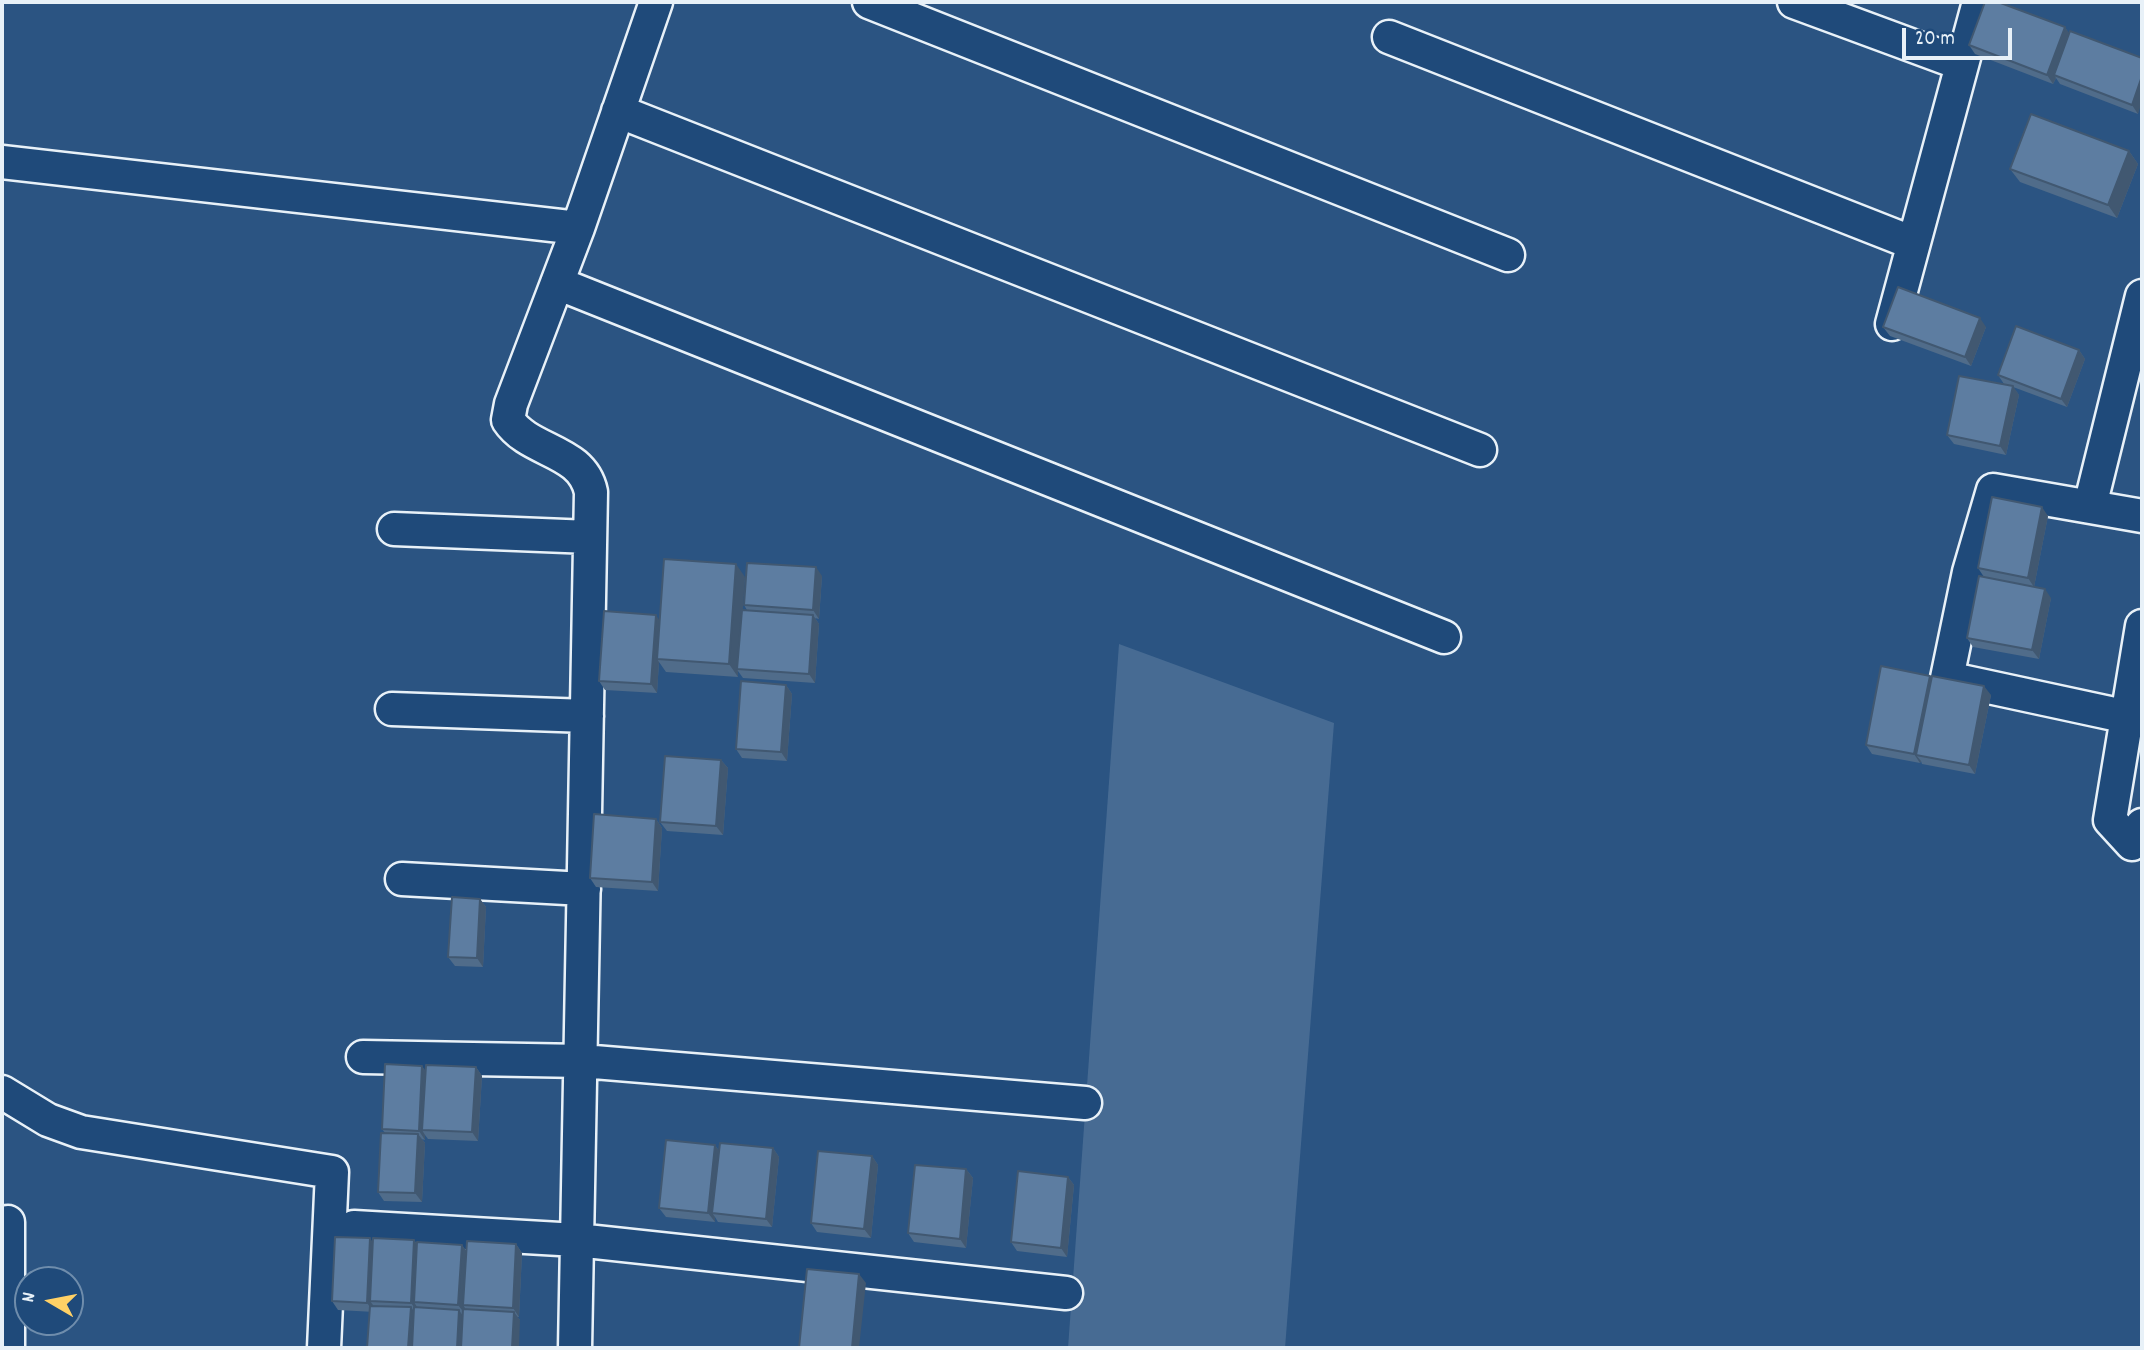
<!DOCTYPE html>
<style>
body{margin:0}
#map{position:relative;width:2144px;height:1350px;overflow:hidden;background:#2b5482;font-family:Dekko,sans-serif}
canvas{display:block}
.frame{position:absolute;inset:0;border:4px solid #e8f1f8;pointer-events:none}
.north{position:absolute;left:14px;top:1266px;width:70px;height:70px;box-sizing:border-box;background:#1f4a7a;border:2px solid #6f8dac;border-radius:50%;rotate:280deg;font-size:19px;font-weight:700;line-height:28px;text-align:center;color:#e8f1f8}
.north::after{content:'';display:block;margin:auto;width:24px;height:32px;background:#ffd166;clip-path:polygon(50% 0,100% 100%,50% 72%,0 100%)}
.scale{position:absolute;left:1902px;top:28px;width:110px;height:32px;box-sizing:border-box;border:4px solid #e8f1f8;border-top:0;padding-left:9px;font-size:21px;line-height:24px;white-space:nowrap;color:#e8f1f8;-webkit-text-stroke:5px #1f4a7a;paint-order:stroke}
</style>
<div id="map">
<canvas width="2144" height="1350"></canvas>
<div class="frame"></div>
<div class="north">N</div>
<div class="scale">20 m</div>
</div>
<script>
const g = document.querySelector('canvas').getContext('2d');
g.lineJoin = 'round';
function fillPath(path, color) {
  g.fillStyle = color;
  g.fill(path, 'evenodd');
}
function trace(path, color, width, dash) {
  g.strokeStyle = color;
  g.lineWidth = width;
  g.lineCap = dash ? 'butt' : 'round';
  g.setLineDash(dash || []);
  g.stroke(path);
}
fillPath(new Path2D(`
 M1119 644 1334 723 1285 1348H1068Z`), '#476b93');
const street = new Path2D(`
 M869 2 1508 255
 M1794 2 1962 64
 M1389 37 1913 243
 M618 111 1480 450
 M2 162 578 228
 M557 283 1444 637
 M1892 324 1979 2
 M2090 506 2142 296
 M2142 516 1993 490 1969 572 1947 678 2142 720
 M394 529 590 537
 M2142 626 2110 820 2132 844 2142 825
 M392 709 587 716
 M402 879 584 889
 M363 1057 582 1061 1085 1103
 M2 1092 48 1120 81 1132 332 1172 324 1348
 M354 1227 577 1240 1066 1293
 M8 1348V1222
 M575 1348 591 492C582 449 530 453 508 420L511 404 578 228 656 2`);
trace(street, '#e8f1f8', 37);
trace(street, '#1f4a7a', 32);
fillPath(new Path2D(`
 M2065 27 2069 34 2142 58 2138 114 2060 84 2056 78 2053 84 1975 54 1969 45Z
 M2129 151 2138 164 2117 218 2020 182 2010 169Z
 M1883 327H1986L1971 366 1890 336Z
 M2079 350 2085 359 2067 407 2013 387 2019 395 2006 455 1954 444 1947 435 2010 386 2004 384 1998 375Z
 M2048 516 2034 587 1984 577 1978 568Z
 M822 576 819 619 815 618 819 624 815 683 743 678 738 671V677L666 672 659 662 657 693 605 690 599 681 659 620 745 577 742 610H747L744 605Z
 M2051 598 2039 659 1973 647 1967 638Z
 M1931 678 1991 695 1975 774 1922 764 1921 761 1920 763 1872 754 1866 745Z
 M786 685 792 694 787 761 742 758 736 749Z
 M721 760 728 768 723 835 667 831 660 822Z
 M656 819 662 828 658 891 596 887 590 878Z
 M480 899 486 907 483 967 455 966 448 957Z
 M422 1066 425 1071 476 1067 482 1076 478 1141 428 1139 425 1135V1140L422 1139 425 1143 422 1202 384 1201 378 1192 385 1133 382 1129Z
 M715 1145 719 1151 773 1148 779 1157 772 1227 718 1222 715 1217V1222L666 1217 659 1208Z
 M872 1156 878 1165 871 1238 817 1232 811 1223Z
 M966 1169 973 1178 966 1248 914 1242 908 1233Z
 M1068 1177 1074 1185 1067 1257 1017 1251 1011 1242Z
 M414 1240 417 1244 462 1245 466 1251 516 1244 522 1253 519 1317H517L520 1320 338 1310 332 1301Z`), '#506c8a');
fillPath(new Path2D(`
 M2065 27 2071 36 2054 75 2056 78 2053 84 2047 75Z
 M2142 76V102L2138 114 2132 105Z
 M2129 151 2138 164 2117 218 2108 205Z
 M1980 318 1986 327 1971 366 1965 357Z
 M2079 350 2085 359 2067 407 2061 399Z
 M2013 386 2019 395 2006 455 2000 446Z
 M2042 507 2048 516 2034 587 2028 578Z
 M736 564 745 577 739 669H737L738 671V677L729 664Z
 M816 567 822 576 819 619 813 610Z
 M2045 589 2051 598 2039 659 2032 650Z
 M656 615 662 624 657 659 659 662 657 693 651 684Z
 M813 615 819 624 815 683 809 674Z
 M1930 676 1936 685 1916 755 1921 761 1920 763 1914 754Z
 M786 685 792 694 787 761 781 752Z
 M1984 686 1991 695 1975 774 1969 765Z
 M721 760 728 768 723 835 716 826Z
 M656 819 662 828 658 891 652 882Z
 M480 899 486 907 483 967 477 958Z
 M422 1066 428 1074 422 1130 425 1135V1140L419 1131Z
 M476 1067 482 1076 478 1141 472 1132Z
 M418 1134 425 1143 422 1202 415 1193Z
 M715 1145 721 1154 712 1213 715 1217V1222L708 1213Z
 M773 1148 779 1157 772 1227 766 1219Z
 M872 1156 878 1165 871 1238 864 1229Z
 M966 1169 973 1178 966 1248 960 1239Z
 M1068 1177 1074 1185 1067 1257 1061 1248Z
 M370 1238 376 1247 370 1301 373 1305V1311L367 1303Z
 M414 1240 421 1249 414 1302 417 1307V1311L411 1303Z
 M516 1244 522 1253 519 1317 513 1308Z
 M462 1245 468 1253 463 1305 465 1308V1314L458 1305Z
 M859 1274 866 1283 859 1348H852Z
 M411 1307 417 1316 415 1348H408Z
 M459 1310 465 1319 463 1348H457Z
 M514 1312 520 1320 519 1348H512Z`), '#415871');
const building = new Path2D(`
 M1985 2H1998L2065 27 2047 75 1969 45Z
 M2070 31 2142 58V76L2132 105 2054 75Z
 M2031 114 2129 151 2108 205 2010 169Z
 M1898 287 1980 318 1965 357 1883 327Z
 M2016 326 2079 350 2061 399 1998 375Z
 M1959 376 2013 386 2000 446 1947 435Z
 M1992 497 2042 507 2028 578 1978 568Z
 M664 559 736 564 729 664 657 659Z
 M747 563 816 567 813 610 744 605Z
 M1979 576 2045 589 2032 650 1967 638Z
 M742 610 813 615 809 674 737 669Z
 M604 611 656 615 651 684 599 681Z
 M1881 666 1930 676 1914 754 1866 745Z
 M1932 676 1984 686 1969 765 1916 755Z
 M741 681 786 685 781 752 736 749Z
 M665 756 721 760 716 826 660 822Z
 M594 814 656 819 652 882 590 878Z
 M452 897 480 899 477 958 448 957Z
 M385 1064 422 1066 419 1131 382 1129Z
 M426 1065 476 1067 472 1132 422 1130Z
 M381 1133 418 1134 415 1193 378 1192Z
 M666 1140 715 1145 708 1213 659 1208Z
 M720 1143 773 1148 766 1219 712 1213Z
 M818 1151 872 1156 864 1229 811 1223Z
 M915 1165 966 1169 960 1239 908 1233Z
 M1018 1171 1068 1177 1061 1248 1011 1242Z
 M335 1237 370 1238 367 1303 332 1301Z
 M373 1238 414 1240 411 1303 370 1301Z
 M467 1241 516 1244 513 1308 463 1305Z
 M417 1242 462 1245 458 1305 414 1302Z
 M807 1269 859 1274 852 1348H799Z
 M370 1306 411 1307 408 1348H367Z
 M414 1307 459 1310 457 1348H412Z
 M463 1309 514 1312 512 1348H461Z`);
fillPath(building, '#5d7da1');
trace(building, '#415871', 2);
</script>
